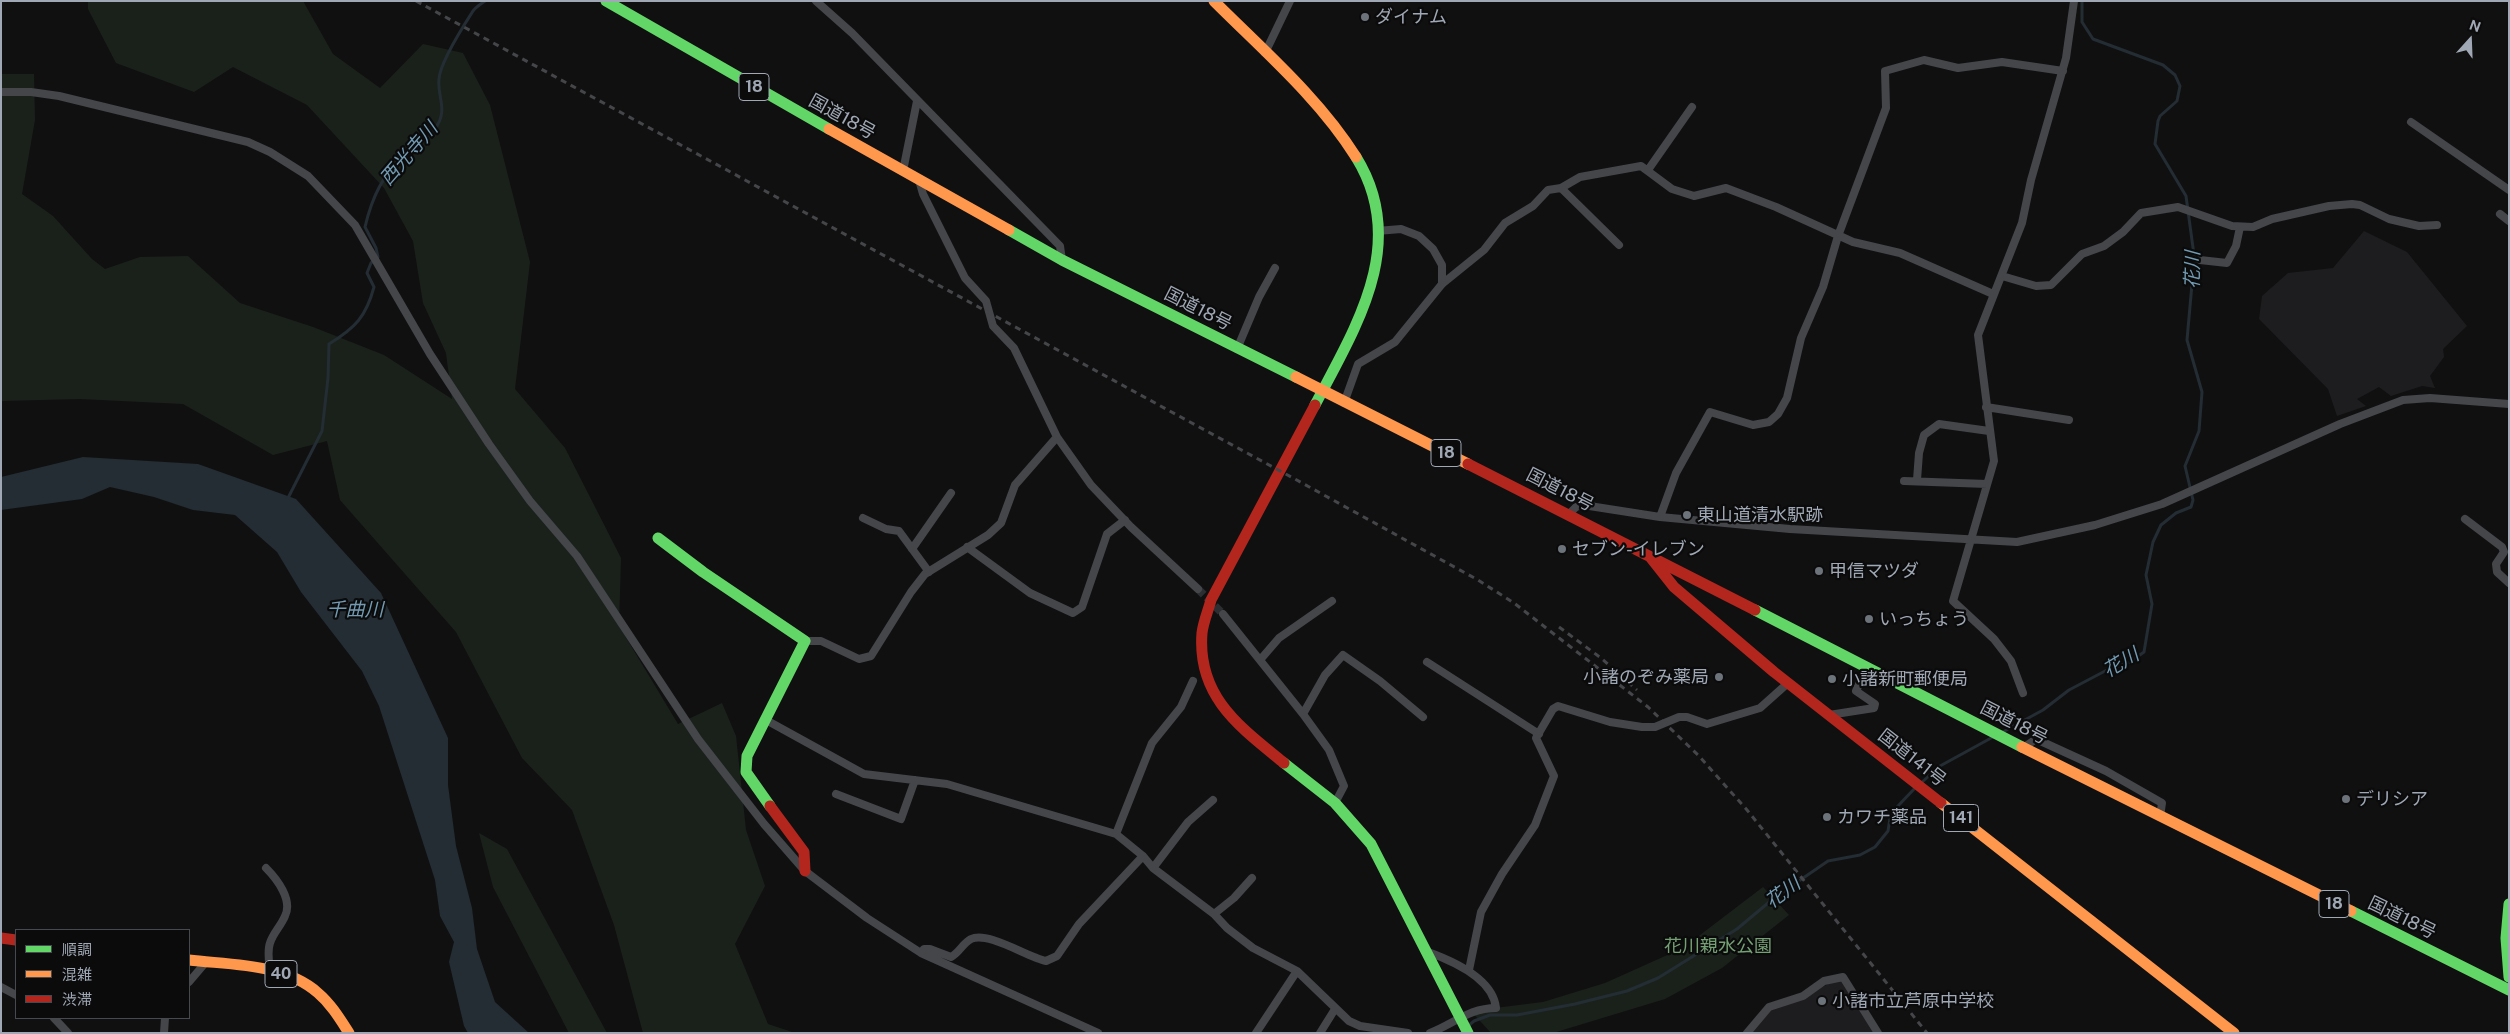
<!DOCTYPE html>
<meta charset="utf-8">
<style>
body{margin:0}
#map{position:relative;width:2510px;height:1034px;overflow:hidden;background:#101011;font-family:"Public Sans","Noto Sans JP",sans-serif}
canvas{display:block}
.frame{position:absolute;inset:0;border:2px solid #9fa8b4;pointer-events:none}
.legend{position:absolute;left:15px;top:929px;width:175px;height:90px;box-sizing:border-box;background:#0b0b0c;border:1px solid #464a4f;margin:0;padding:6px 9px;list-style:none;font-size:15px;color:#9fa8b4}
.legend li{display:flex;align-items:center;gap:10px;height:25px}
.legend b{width:25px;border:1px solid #464a4f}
.north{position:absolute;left:2445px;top:15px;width:50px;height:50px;-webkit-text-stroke:4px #0b0b0c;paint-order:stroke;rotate:20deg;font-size:14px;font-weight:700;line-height:20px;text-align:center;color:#9fa8b4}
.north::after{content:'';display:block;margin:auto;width:18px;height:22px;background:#9fa8b4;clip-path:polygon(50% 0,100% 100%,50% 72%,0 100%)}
</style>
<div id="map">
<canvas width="2510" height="1034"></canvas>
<div class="frame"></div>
<ul class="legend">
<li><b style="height:6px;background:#63d668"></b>順調</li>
<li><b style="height:6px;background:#ff974d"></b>混雑</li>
<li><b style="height:6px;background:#b3261e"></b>渋滞</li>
</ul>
<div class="north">N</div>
</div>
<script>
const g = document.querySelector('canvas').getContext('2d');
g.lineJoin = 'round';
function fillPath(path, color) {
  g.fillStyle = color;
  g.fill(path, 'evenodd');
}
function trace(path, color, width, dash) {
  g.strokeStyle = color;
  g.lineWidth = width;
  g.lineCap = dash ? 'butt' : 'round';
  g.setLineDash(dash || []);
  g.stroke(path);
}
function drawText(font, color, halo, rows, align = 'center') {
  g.font = font + ' "Public Sans","Noto Sans JP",sans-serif';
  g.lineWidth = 4.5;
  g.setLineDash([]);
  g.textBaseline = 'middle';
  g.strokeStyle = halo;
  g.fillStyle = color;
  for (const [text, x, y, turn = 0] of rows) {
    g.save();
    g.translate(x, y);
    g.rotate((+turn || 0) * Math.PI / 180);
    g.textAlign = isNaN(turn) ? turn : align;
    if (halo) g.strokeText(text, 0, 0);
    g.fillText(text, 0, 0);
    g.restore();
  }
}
fillPath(new Path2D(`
 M2364 231 2407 252 2467 326 2443 349 2444 357 2430 376 2435 388 2422 386 2391 396 2379 387 2357 399 2366 406 2337 416 2328 389 2259 319 2262 296 2288 273 2333 268Z
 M1843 977 1878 1033H1747L1769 1007 1803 996Z`), '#1d1d1f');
fillPath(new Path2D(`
 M88 1H303L333 54 380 88 423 44 463 53 490 105 530 262 515 389 565 448 621 558 619 626 678 724 722 703 736 736 746 830 765 886 735 944 768 1024 795 1033H643L614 925 572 810 522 758 456 632 340 500 327 441 273 455 183 404 80 399 1 401V74H34L35 120 22 194 53 216 92 259 105 269 140 257 188 256 240 303 313 327 384 355 452 399 446 353 423 303 413 241 384 188 307 105 233 67 194 92 116 63 88 9Z
 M479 833 507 849 607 1033H569L493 887Z
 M1763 887 1789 915 1722 968 1665 999 1553 1033H1491L1471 1011 1543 1002 1605 983 1683 948Z`), '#1a211b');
fillPath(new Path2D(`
 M83 457 198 464 296 499 381 593 448 738V785L456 846 472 908 477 949 495 1002 529 1033H468L464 1026 449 962 454 942 440 916 435 880 379 706 362 671 301 592 277 552 235 515 193 510 154 497 110 487 82 499 1 510V477Z`), '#232d33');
trace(new Path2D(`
 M288 498 322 431 328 378 329 344C355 328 366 317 374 287L367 273 371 263 378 257 376 248 365 227C371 201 382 175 402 158 414 147 431 138 438 124 447 108 437 95 439 79 440 62 464 25 473 11 476 7 481 4 485 1
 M2001 733 2043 710 2069 690 2107 670 2130 662 2144 652 2152 604 2146 575 2153 542 2161 525 2176 513 2191 507 2193 500 2185 466 2199 431 2202 392 2187 340 2192 284 2196 270 2186 196 2155 144 2158 121 2160 116 2177 101 2180 86 2175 75 2163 65 2093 39 2082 22V1
 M1921 783 1940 766 1993 737
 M1468 1026 1474 1021 1490 1015H1517L1575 1004 1627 991 1658 978 1737 929 1774 898 1828 861 1860 855 1875 847 1888 831 1890 818 1896 808 1916 787`), '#232d33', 3);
trace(new Path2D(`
 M1198 589 1223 614`), '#2d2e32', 8, [8, 4]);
trace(new Path2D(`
 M816 1 852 33 1060 246 1062 260
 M1265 53 1290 1
 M1 92H31L59 96 248 142 270 152 308 176 355 225 430 354 489 444 530 501 577 556 698 739 764 824 805 871 867 918 921 953 1098 1033
 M2411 122 2509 190
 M1648 170 1692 107
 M903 171 917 101
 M919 180 923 194 965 278 986 301 993 326 1014 348 1057 437 1091 485 1131 527 1198 589
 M1561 188 1619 245
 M2500 214 2509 221
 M1377 231 1401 229 1419 236 1433 249 1442 265V284
 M2200 260 2227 263 2236 246 2240 227
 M2002 276 2036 286 2051 285 2082 254 2104 246 2123 232 2141 213 2178 207 2232 226 2253 227 2272 219 2329 206 2352 204 2360 205 2389 219 2419 226 2437 225
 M1237 349 1259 297 1275 268
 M1344 403 1358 364 1395 342 1442 284 1484 250 1505 223 1533 206 1548 190 1561 188 1580 177 1641 166 1672 189 1694 196 1726 188 1776 207 1853 242 1900 253 1993 294
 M1986 407 2069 420
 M1917 480 1919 453 1924 435 1939 424 1989 431
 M1904 481 1987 484
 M1569 514 1576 507 1583 505 1660 517 1790 529 2017 542 2095 525 2162 504 2340 424 2403 400 2430 398 2509 404
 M1660 517 1676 473 1710 412 1753 425 1769 422 1778 414 1787 398 1801 338 1823 287 1838 236 1886 108 1885 71 1924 60 1958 68 2002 62 2063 71
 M863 518 886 529 899 531 929 572
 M2465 519 2502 547 2504 552 2496 564 2497 572 2509 583
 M967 547 1030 593 1073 613 1082 607 1107 534 1125 520
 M912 549 951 493
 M1223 614 1303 714 1329 750 1344 786 1335 803
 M805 641H821L859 659 871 656 911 592 925 574 988 535 1001 523 1015 485 1057 437
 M1260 660 1279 638 1332 601
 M1427 662 1539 734
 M2023 693 2011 661 1994 639 1953 601 1994 461 1978 335 2022 223 2031 180 2066 58 2074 1
 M1303 714 1325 675 1343 655 1380 681 1423 717
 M1829 715 1874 708 1875 704 1856 691 1867 667
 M766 720 864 774 947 784 1116 834 1143 856 1153 868 1214 914 1227 928 1253 948 1297 971 1349 1021 1360 1026 1408 1033
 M2023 748 2036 739 2106 771 2162 803 2160 817
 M836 794 901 819 915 780
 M1116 834 1152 743 1181 707 1193 681
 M266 868C277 879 293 900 285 916 281 926 273 933 270 943 267 951 269 962 270 971
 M1153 868 1188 822 1213 800
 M1214 914 1234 898 1252 878
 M1428 952C1453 961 1493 979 1496 1008 1469 1008 1454 1024 1430 1033
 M921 953 924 949H930L951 957C960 952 962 944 971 939 988 931 1027 957 1046 961L1057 956 1079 924 1143 856
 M1469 970 1481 912 1502 874 1535 825 1554 776 1536 738 1553 709 1558 706 1610 722 1642 727H1655L1679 717H1687L1707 724 1760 708 1788 683
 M189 982 206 962
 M1 987 16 995
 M54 1018 68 1033
 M164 1033 165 1018
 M1256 1033 1297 971
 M1320 1033 1335 1009
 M1747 1033 1769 1007 1803 996 1824 981 1843 977 1878 1033`), '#44464a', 8);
trace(new Path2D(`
 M606 1 829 129
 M1009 230 1062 260 1296 377
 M1315 405C1355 328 1410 244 1356 157
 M658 538 703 572 805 641 747 756 746 772 770 806
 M1755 610 2022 747
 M1284 763 1335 803 1371 844 1468 1033
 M2509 904 2506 938 2509 977
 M2351 911 2509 990`), '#63d668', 11);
trace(new Path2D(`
 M1214 1C1263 50 1319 98 1356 157
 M829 129 1009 230
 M1296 377 1468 464
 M2022 747 2351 911
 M1941 803 2234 1033
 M189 960C231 965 284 963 318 993 331 1004 340 1019 349 1033`), '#ff974d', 11);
trace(new Path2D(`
 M1468 464 1755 610
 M1651 558 1674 587 1774 672 1941 803
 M1284 763C1240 727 1197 697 1202 633 1203 623 1208 611 1211 600L1315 405
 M770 806 804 852 805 871
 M1 938 16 940`), '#b3261e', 11);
trace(new Path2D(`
 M416 1 1293 478 1478 580 1514 603 1648 707 1699 756 1747 810 1927 1033
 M1559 627 1601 658 1637 690`), '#454649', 3, [6, 5]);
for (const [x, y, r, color] of [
 [1365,17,5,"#6d737b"],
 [1687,515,5,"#6d737b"],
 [1562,549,5,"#6d737b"],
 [1819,571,5,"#6d737b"],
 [1869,619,5,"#6d737b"],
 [1719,677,5,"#6d737b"],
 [1832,679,5,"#6d737b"],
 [2346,799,5,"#6d737b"],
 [1827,817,5,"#6d737b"],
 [1822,1001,5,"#6d737b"]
]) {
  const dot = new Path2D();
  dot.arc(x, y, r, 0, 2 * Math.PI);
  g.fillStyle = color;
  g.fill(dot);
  trace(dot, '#0b0b0c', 2);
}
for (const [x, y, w] of [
 [754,87,30],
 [1446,453,30],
 [1961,818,35],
 [2334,904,30],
 [281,974,32]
]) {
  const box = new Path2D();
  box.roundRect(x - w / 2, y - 13.5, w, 27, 4);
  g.fillStyle = '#0b0b0c';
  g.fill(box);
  trace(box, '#9fa8b4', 1);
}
drawText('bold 16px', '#9fa8b4', null, [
 ["18",754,87],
 ["18",1446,453],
 ["141",1961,818],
 ["18",2334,904],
 ["40",281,974]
]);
drawText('18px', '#9fa8b4', '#0b0b0c', [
 ["ダイナム",1375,17],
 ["東山道清水駅跡",1697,515],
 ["セブン-イレブン",1572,549],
 ["甲信マツダ",1829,571],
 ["いっちょう",1879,619],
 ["小諸のぞみ薬局",1709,677,"right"],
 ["小諸新町郵便局",1842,679],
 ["デリシア",2356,799],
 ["カワチ薬品",1837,817],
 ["小諸市立芦原中学校",1832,1001]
], 'left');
drawText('18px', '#9fa8b4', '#0b0b0c', [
 ["国道18号",842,117,29],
 ["国道18号",1198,309,27],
 ["国道18号",1560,490,27],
 ["国道18号",2014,723,27],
 ["国道141号",1912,758,38],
 ["国道18号",2402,918,26]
]);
drawText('18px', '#76a174', '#0b0b0c', [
 ["花川親水公園",1718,946]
]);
drawText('italic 19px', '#729bb3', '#0b0b0c', [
 ["西光寺川",409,154,-49],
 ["花川",2193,270,-89],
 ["千曲川",355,610],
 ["花川",2121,663,-31],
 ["花川",1783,893,-37]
]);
</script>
